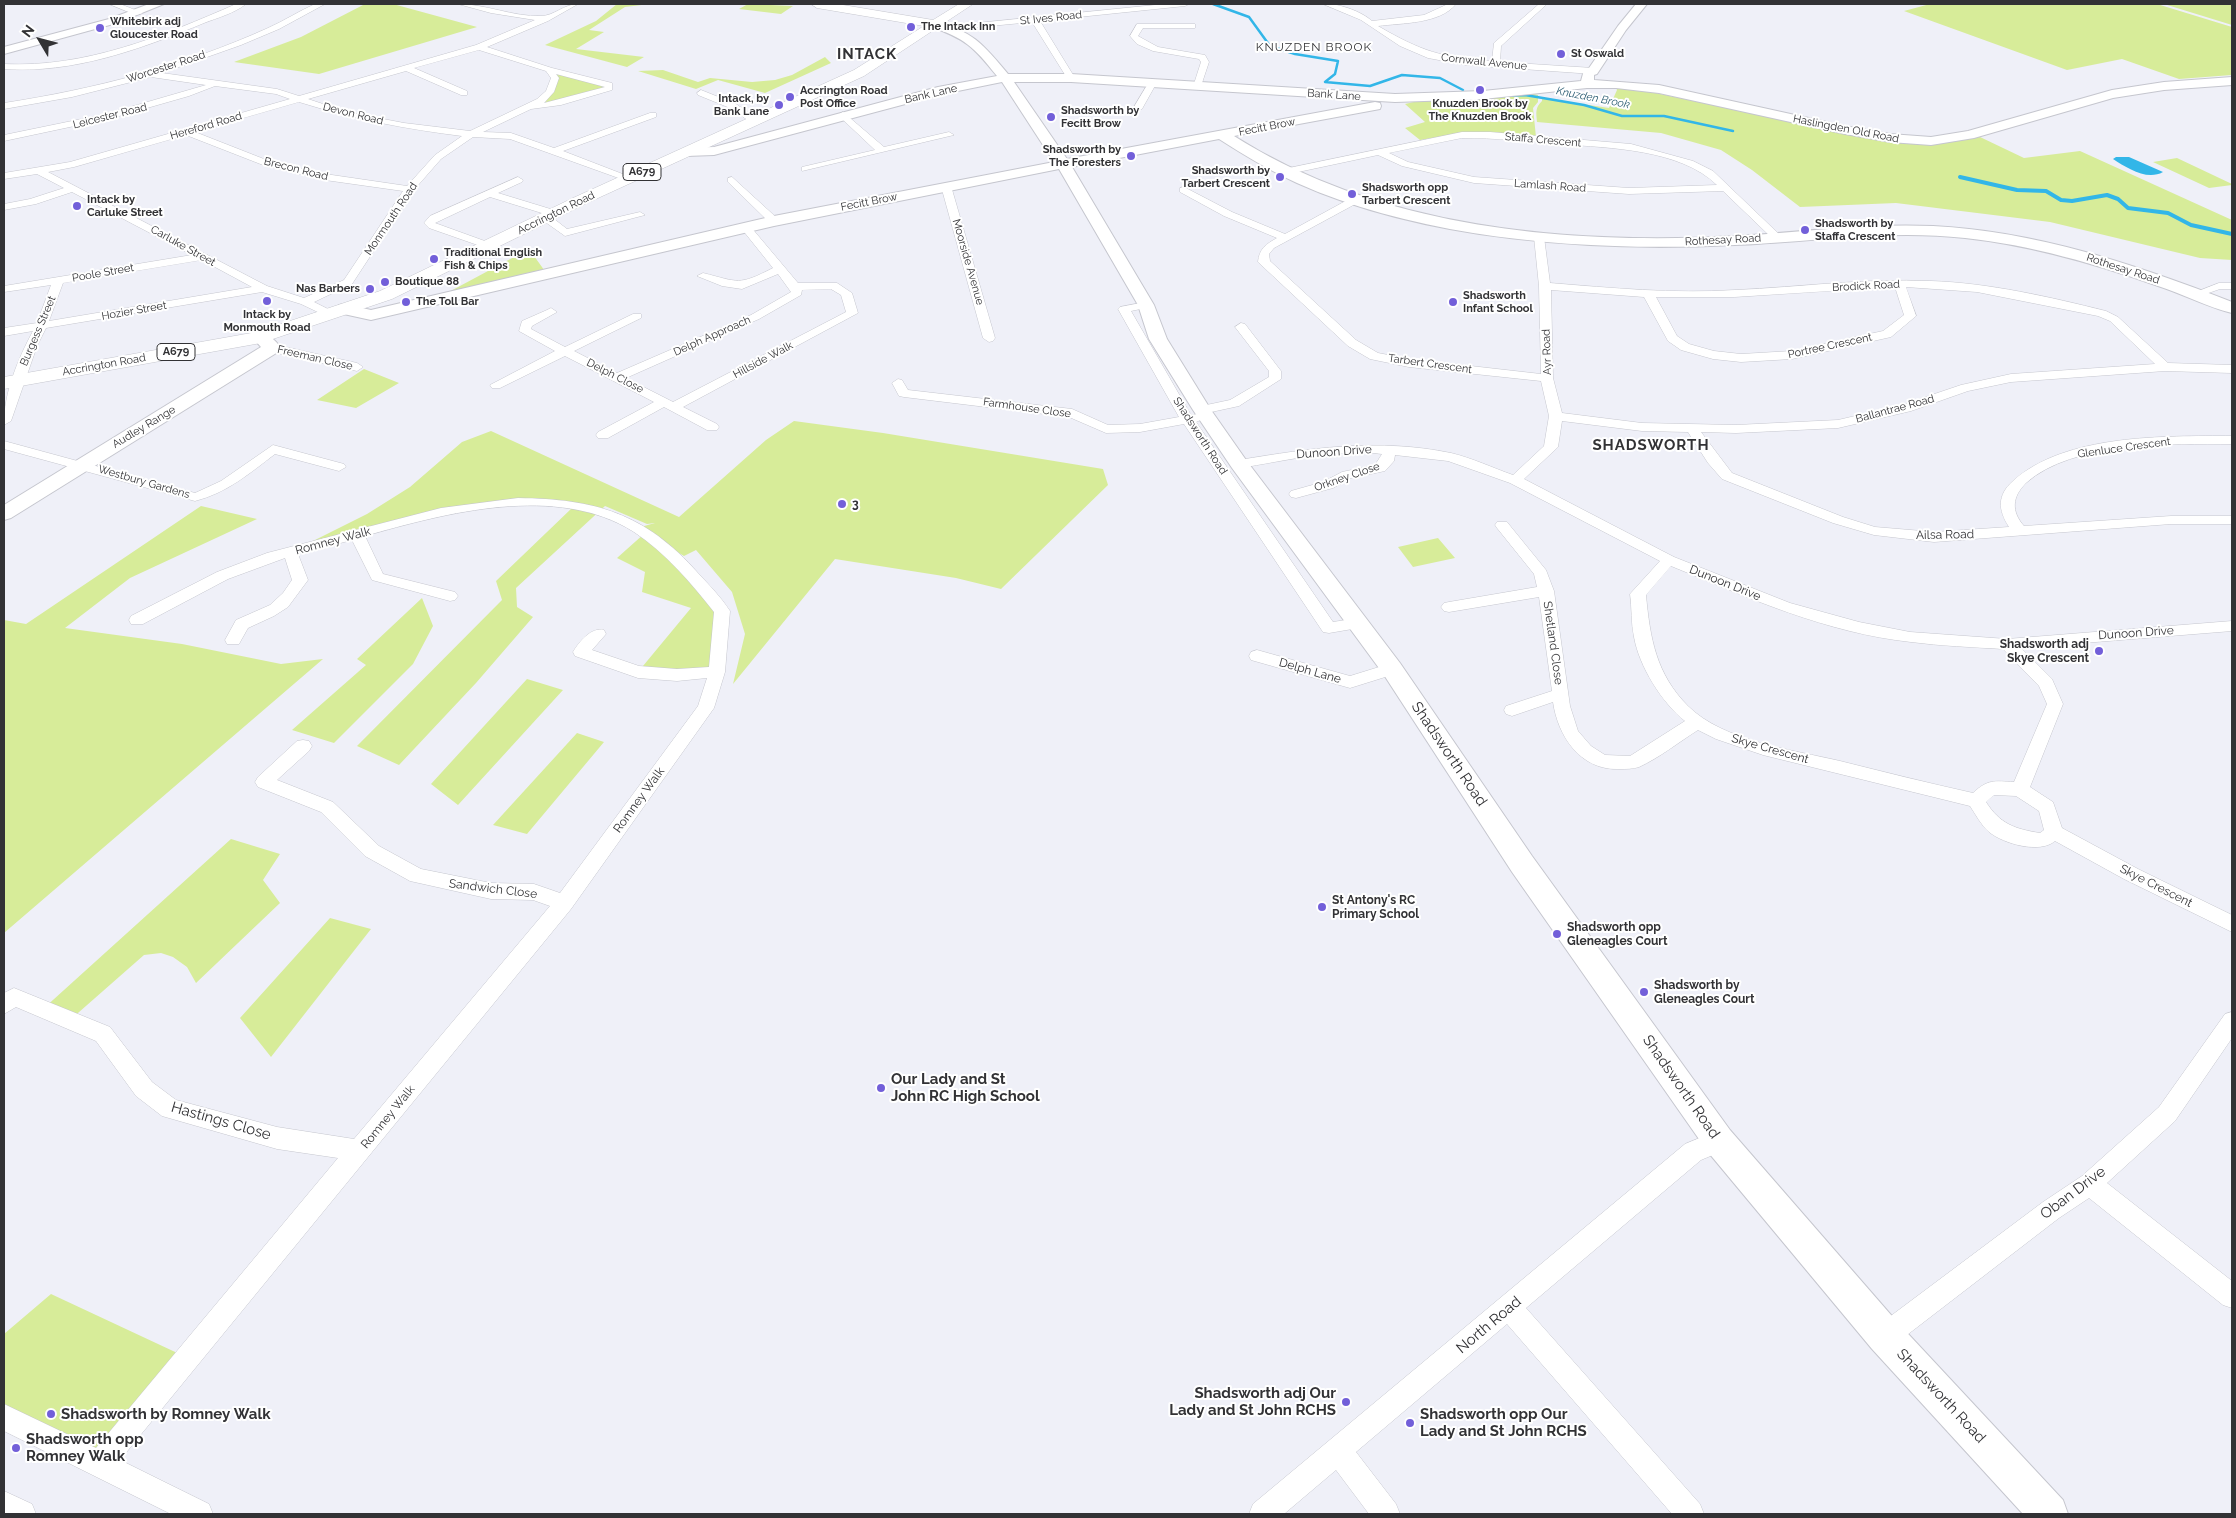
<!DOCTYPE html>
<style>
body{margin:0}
#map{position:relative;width:2236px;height:1518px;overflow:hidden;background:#eff0f8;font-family:Raleway,sans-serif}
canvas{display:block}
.frame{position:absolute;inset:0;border:5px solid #323235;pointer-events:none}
.north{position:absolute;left:15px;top:15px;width:50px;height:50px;-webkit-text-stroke:4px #fff;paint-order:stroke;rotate:307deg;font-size:14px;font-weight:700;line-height:20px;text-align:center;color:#323235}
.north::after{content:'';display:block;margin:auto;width:18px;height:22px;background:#323235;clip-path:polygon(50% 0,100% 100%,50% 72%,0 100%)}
</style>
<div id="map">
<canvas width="2236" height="1518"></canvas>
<div class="frame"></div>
<div class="north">N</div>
</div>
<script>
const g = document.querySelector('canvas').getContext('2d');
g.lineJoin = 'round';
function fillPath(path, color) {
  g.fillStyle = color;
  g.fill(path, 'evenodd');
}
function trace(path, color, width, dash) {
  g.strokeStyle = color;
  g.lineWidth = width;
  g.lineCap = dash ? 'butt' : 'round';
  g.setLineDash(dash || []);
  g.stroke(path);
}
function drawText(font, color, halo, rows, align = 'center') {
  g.font = font + ' Raleway,sans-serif';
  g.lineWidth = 4;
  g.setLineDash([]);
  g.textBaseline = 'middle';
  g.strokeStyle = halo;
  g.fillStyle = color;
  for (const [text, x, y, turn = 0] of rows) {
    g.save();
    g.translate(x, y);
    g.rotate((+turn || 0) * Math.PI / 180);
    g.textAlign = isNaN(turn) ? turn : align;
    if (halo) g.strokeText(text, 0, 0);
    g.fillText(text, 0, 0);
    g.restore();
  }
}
fillPath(new Path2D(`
 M365 4H393L477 27 319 74 234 62 301 37Z
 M617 4H650L625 7 589 30 604 32 576 49 644 57 627 67 545 45 596 21Z
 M748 4 793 6 781 14 739 9Z
 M1930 4H2157L2232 27V75L2179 79 2122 59 2067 70 1904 11Z
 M2164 4H2232V25Z
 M825 57 831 63 765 93 718 80 696 89 638 71 663 70 698 82 710 78 752 82 775 80 792 75Z
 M551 70 572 74 609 88 531 107 540 101 555 78Z
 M1616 87 1642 90 1881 141 1910 144 1980 137 2024 158 2080 151 2232 220V260L2200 258 2050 222 1896 203 1800 207 1752 170 1721 150 1661 133 1537 122C1536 112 1535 108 1542 101V98L1609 108 1617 90Z
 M1529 93 1538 95V102L1533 108 1536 137 1471 132 1420 140 1405 128 1425 122 1405 104 1422 100Z
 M2177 158 2232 184V185L2209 188 2153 162Z
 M529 249 547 274 432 301Z
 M364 369 399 383 356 408 317 400Z
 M794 421 883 433 1103 469 1108 485 1001 589 956 578 835 559 733 684 745 634 732 592 696 550 684 556 650 536 722 611 717 672H638L691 608 642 592 645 572 617 558 645 533 637 528 655 523 647 524 605 506 516 588 517 607 533 617 476 683 399 765 357 746 502 600 496 581 572 508 537 501 465 506 321 544 313 541 367 514 410 487 462 442 491 431 679 517 766 440Z
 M201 506 257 519 130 578 65 628 182 644 281 664 323 659 4 933V620L26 624Z
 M1438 538 1455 558 1413 567 1398 547Z
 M422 598 433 626 413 664 334 743 292 730 366 665 357 659Z
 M527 679 563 690 458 805 431 784Z
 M577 733 604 742 527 834 493 825Z
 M231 839 280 854 263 880 280 903 196 983 187 967 173 957 161 953 144 955 70 1020 43 1009Z
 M330 918 371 929 271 1057 240 1018Z
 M51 1294 188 1358 99 1465 4 1417V1334Z`), '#d7ec99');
fillPath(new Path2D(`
 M2116 157H2129L2163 172C2147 181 2127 168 2113 159Z`), '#32b6e8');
trace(new Path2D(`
 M1213 4 1249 17 1270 46 1295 54 1338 61 1335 74 1325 82 1370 86 1402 75 1440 78 1463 90
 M1504 96 1525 95 1584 105 1622 116H1664L1733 131`), '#32b6e8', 2.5);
trace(new Path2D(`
 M1960 177 2017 190 2046 191 2061 200 2072 201 2107 195 2118 199 2128 208 2168 213 2191 225 2232 234`), '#32b6e8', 4);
const street = new Path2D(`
 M109 4H120L143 13 136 15Z
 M236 4H246C235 13 217 18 204 23 141 49 73 74 4 69V64C85 68 163 36 236 4Z
 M315 4H325L279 29 241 45 162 73 277 89 299 96 476 45 535 20 491 13 458 4C486 4 513 17 541 16 554 16 564 4 578 4L548 21 487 47 552 68 612 83V90L561 105 531 109 483 132 511 133 554 148 650 113H656V117L563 151 633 178 624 180 510 139 473 137 441 159 413 191 352 284 314 302 334 312V316H326L301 304 262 292 46 328 37 346 11 421 4 425C4 392 18 359 33 331L4 336V328L37 323 51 285 4 292V286L192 255 72 192 36 204 4 210V204L30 199 64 188 37 174 4 179V173L70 162 290 99 276 94 215 86 189 96 112 118 4 141V135L106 114 206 85 151 77 72 97 4 109V103C95 89 184 66 268 28 284 21 299 11 315 4ZM479 50 546 71 551 78 546 91 537 99 470 131 404 123 347 112 308 99 406 71 461 95H467V91L414 68ZM556 74 605 87 544 103 554 92 559 78ZM299 102C353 119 406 129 462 136L435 155 407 186 325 174 269 161 195 132ZM186 135 263 165 325 180 403 191 344 280 304 298 267 286 48 172 74 167ZM202 260 252 287 49 321 63 283Z
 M1165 4H1189L1185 6 1040 21 1075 78 1071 81 1067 78 1032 22 948 30 944 28 948 26Z
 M1323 4C1338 3 1361 11 1372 21L1424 15 1448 4H1456C1440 24 1402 23 1378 26 1421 51 1442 58 1492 61L1494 43 1539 4H1547L1501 46 1500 62 1593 68 1597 71 1593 74 1466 65 1428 58 1400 46 1361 20Z
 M1137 24H1195V28H1143L1138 36 1158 47 1205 55 1209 62 1200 89 1193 87 1201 62 1199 59 1153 51 1137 44 1130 36Z
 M1149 82 1156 84 1142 109H1136L1134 107Z
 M701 90 736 104 760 121 752 123 730 108 698 95 697 93Z
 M843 112 884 147 949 132 954 135 802 171V167L875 150 840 117 838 115Z
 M1462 132H1490L1631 144 1693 161 1713 171 1782 237 1781 239H1773L1723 191 1629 194 1474 183 1402 166 1378 155 1284 175 1279 172 1284 169ZM1462 138C1495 138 1528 141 1561 144 1610 148 1680 149 1717 185L1629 188 1474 177 1408 162 1389 153Z
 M518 177 523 180 522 182 498 193 557 211V215H549L567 229 640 212 645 215 565 236 541 219V215L545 214 490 197 435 223 493 244 494 246 489 249 429 228 424 223 430 216Z
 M732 177 778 219V223H770L728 182V178Z
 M946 183 951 186 995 338 993 341 989 342 983 338 941 186Z
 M1184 187 1232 212 1285 234 1351 198H1359V202L1274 248 1269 254 1270 261 1356 340 1378 353 1409 359 1541 374 1539 286 1534 237 1539 234 1544 237 1550 283C1612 288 1673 294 1735 290 1801 287 1866 278 1931 281 1989 283 2050 297 2106 311L2118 317 2168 363 2232 365V373L2165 371 2011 382 1968 391 1911 411 1838 428 1736 433 1701 432 1732 473 1843 517 1875 527 1934 532 2009 527C1998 510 1997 495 2013 481 2065 434 2165 436 2232 436V444C2172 444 2073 441 2026 483 2012 497 2011 511 2024 526L2171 516H2232V524H2171L1934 542 1874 535 1833 523 1722 479 1708 463 1688 432 1642 431 1562 421 1558 447 1524 479 1674 557 1790 603 1859 622 1910 632 2007 639 2232 621V631L2021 648 2052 679 2063 704 2030 787 2053 802 2062 828 2138 869 2232 915V932L2124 879 2055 841C2040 854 2004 844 1989 832 1981 825 1976 815 1970 806L1763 755 1716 739 1698 730C1679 742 1659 758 1639 767 1633 769 1626 769 1620 769 1581 771 1558 737 1553 702L1512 716 1506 714 1504 710 1506 706 1552 691 1539 597 1449 612 1444 611 1441 607 1444 603 1449 602 1537 587 1534 574 1497 528 1495 525 1497 522H1507L1546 570 1554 591 1570 706 1578 731 1591 746 1605 755 1630 756 1685 721C1662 703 1639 666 1634 637 1631 623 1632 608 1630 594L1660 561 1510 483 1448 461 1395 455 1394 461 1385 471 1351 478 1333 488 1296 498 1291 497 1289 494 1291 491 1323 482 1342 472 1375 465 1382 454C1335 448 1285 461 1239 468L1234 467 1232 464 1239 460C1312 448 1378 438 1451 453 1472 458 1493 468 1513 475L1544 446 1549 416 1541 381 1409 367 1370 359 1348 346 1258 262C1259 249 1266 244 1277 238L1224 216 1180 192V188ZM1895 287 1904 315 1883 331 1792 351 1741 354 1714 351 1689 344 1677 336 1656 297H1734ZM1906 287 1977 292 2098 316 2110 321 2155 364 2011 374 1961 385 1902 405 1838 420 1736 425 1642 423 1562 413 1553 378 1551 290 1644 297 1668 341 1681 350 1713 359 1741 362 1792 359 1891 337 1916 316ZM1671 566C1749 598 1827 633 1911 642 1941 646 1972 647 2003 649L2039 686 2047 704 2014 782C1994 781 1988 779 1973 793 1928 783 1884 772 1840 761 1793 750 1723 741 1688 706 1656 674 1650 638 1646 595ZM1994 795 2016 796 2039 811 2044 830 2040 833C2015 829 2000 824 1986 802Z
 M746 225 750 226 798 283H837L852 293 858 313 683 407 717 424 719 427 717 430H707L664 407 608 438H598L596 435 598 432 654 402 565 356 500 388H492L490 385 555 351 519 331 522 321 547 310 551 308 557 312 532 326 531 329 565 347 633 314H641V318L574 351 617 373 751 315 791 292 778 274 742 289 722 286 697 276 703 273C739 282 738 286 773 268L741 228ZM831 289 841 295 846 312 673 402 626 378 759 319 801 295 802 290Z
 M2219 283H2232V289H2220L2197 297 2191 294Z
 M1146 302 1152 305 1150 307 1131 311 1191 415 1198 414 1205 418 1196 422 1333 622 1358 618 1364 619 1366 623 1364 627 1329 633 1323 632 1184 424 1140 432 1106 433 1069 417 904 397 899 396 892 383 898 379 902 380 908 390 1072 409 1108 425 1140 424 1179 417 1118 309 1120 307Z
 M1241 323 1245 324 1281 371V379L1239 406 1202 414 1197 413 1196 410 1197 407 1230 400 1269 377V371L1235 327Z
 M272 344 357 363 363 367 357 371 268 351 266 348 268 345Z
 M4 441 195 493 221 481 273 445 344 464 346 467 339 471 275 454C250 473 227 493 195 501L4 449Z
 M518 498C595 499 645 513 698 573 709 585 721 597 730 611L725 672 714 708 571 909 120 1460 209 1504 213 1514H171L4 1431V1404L96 1448 338 1158 277 1149 162 1116 136 1096 96 1041 16 1007 4 1014V993L14 988 110 1027 152 1082 176 1100 277 1127 354 1139 550 906 533 900 491 899 410 881 365 856 321 812 258 787 255 782 258 777 297 741 303 740 309 741 312 746 309 751 277 780 333 802 379 846 421 869 491 883 534 884 560 893 698 706 707 678 677 681 638 678 575 656 573 652C579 642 591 627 604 630L606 634 592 650 639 666 677 669 709 667 714 612C690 582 666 553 634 532 557 483 446 513 365 536L383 574 455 592 458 596 455 600 450 601 372 580 352 540 298 554 308 580 288 607 274 616 248 628 239 644H227L225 640 236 620 270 605 283 593 292 580 285 558 228 579 143 624H131L129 620 131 616 217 572 267 553 441 508Z
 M1257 650 1350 676 1392 663 1398 665 1400 669 1398 673 1350 688 1251 660 1249 656 1251 652Z
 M2232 1012V1038L2175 1121 2107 1183 2232 1281V1308L2223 1305 2089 1198 2059 1218 1894 1345 1885 1348 1876 1345 1873 1336 1876 1327 2043 1202 2082 1176 2159 1107 2225 1014Z
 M1719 1130 1727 1133 1730 1141 1727 1149 1701 1160 1526 1308 1700 1504 1704 1514H1672L1507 1324 1356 1452 1396 1504 1400 1514H1369L1336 1470 1284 1514H1249L1253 1504 1685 1144Z
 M4 1491 32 1504 36 1514H4Z`);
const secondary = new Path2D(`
 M149 4H164L117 23 4 54V47L109 19Z
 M1636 4H1647L1626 30 1597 74 1594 75V80L1659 85 1845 126 1890 134 1931 137 1968 131 2112 90 2164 82 2232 77V85L2164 90 2113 98 1974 138 1931 145 1890 142 1845 134 1659 93 1616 88H1587L1483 99 1395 102 1071 82H1014L1067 159 1375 102 1380 103 1381 106 1380 109 1234 136C1381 229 1567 245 1737 236 1803 232 1868 223 1933 226 2036 231 2137 265 2232 302V313C2207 307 2183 294 2158 286 2096 264 2031 245 1965 238 1888 229 1812 242 1735 245 1595 252 1426 241 1297 183 1270 171 1244 155 1219 139L1072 167 1154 305 1167 339 1211 410 1246 460 1400 663 1532 856 1730 1130 1898 1323 2063 1500 2068 1514H2023L1872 1349 1708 1152 1512 872 1384 675 1232 468 1193 410 1149 339 1138 305 1059 169 774 226 371 320 339 313 337 309 339 305 345 304 371 310 774 216 1054 162 1002 82 943 94 714 155 686 156 679 152 686 148 714 147 938 87 997 76C973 46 966 39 929 26V22L933 21C973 31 983 44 1008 74H1071L1395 94 1483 91 1581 81 1584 70 1589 68 1618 26Z
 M261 332C269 334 276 341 281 348L278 352 11 518 4 520V505L261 347 252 337 255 333Z`);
const primary = new Path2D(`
 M811 4H837L933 20 959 4H973L864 76 585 204 392 299 261 343 4 389V377L257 332 380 291 573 198 854 70 924 26 817 8Z`);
trace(street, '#c5c6ce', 1);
trace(secondary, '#c5c6ce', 2);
trace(primary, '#c5c6ce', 1);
fillPath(street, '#fff');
fillPath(secondary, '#fff');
fillPath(primary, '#fff');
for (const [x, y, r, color] of [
 [911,27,5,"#725fd9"],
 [100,28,5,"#725fd9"],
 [1561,54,5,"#725fd9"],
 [1480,90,5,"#725fd9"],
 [790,97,5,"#725fd9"],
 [779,105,5,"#725fd9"],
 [1051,117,5,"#725fd9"],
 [1131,156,5,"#725fd9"],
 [1280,177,5,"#725fd9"],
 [1352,194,5,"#725fd9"],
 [77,206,5,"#725fd9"],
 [1805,230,5,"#725fd9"],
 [434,259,5,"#725fd9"],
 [385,282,5,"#725fd9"],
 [370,289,5,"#725fd9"],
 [267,301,5,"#725fd9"],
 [406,302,5,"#725fd9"],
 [1453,302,5,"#725fd9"],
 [842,504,5,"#725fd9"],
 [2099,651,5,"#725fd9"],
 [1322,907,5,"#725fd9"],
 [1557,934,5,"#725fd9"],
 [1644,992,5,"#725fd9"],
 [881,1088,5,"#725fd9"],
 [1346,1402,5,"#725fd9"],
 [51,1414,5,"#725fd9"],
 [1410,1423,5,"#725fd9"],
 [16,1448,5,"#725fd9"]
]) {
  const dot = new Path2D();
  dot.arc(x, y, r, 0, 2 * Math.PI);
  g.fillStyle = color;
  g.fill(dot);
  trace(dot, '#fff', 2);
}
drawText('11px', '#323235', '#fff', [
 ["St Ives Road",1051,18,-6],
 ["Cornwall Avenue",1484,62,6],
 ["Worcester Road",166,67,-18],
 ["Bank Lane",931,94,-13],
 ["Bank Lane",1334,95,4],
 ["Devon Road",353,114,14],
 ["Leicester Road",110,116,-14],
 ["Hereford Road",206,126,-16],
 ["Fecitt Brow",1267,127,-11],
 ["Haslingden Old Road",1846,129,11],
 ["Staffa Crescent",1543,140,5],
 ["Brecon Road",296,169,14],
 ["Lamlash Road",1550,186,4],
 ["Fecitt Brow",869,202,-11],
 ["Accrington Road",556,213,-26],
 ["Monmouth Road",391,219,-56],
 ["Rothesay Road",1723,240,-3],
 ["Carluke Street",183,246,29],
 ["Moorside Avenue",968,262,74],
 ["Rothesay Road",2123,269,18],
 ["Poole Street",103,273,-10],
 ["Brodick Road",1866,286,-3],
 ["Hozier Street",134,311,-10],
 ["Burgess Street",38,331,-67],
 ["Delph Approach",712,336,-24],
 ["Portree Crescent",1830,346,-12],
 ["Ayr Road",1547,352,-92],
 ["Freeman Close",315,358,13],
 ["Hillside Walk",763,360,-28],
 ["Tarbert Crescent",1430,364,8],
 ["Accrington Road",104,365,-10],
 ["Delph Close",615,376,27],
 ["Farmhouse Close",1027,408,8],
 ["Ballantrae Road",1895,409,-15],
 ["Audley Range",144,427,-31],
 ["Shadsworth Road",1200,436,57],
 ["Glenluce Crescent",2124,448,-8],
 ["Orkney Close",1347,477,-19],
 ["Westbury Gardens",144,482,16]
]);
drawText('bold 11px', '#323235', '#fff', [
 ["Whitebirk adj",110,22],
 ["Gloucester Road",110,35],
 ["The Intack Inn",921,27],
 ["St Oswald",1571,54],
 ["Accrington Road",800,91],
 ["Post Office",800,104],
 ["Intack, by",769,99,"right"],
 ["Bank Lane",769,112,"right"],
 ["Knuzden Brook by",1480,104,"center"],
 ["The Knuzden Brook",1480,117,"center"],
 ["Shadsworth by",1061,111],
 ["Fecitt Brow",1061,124],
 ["Shadsworth by",1121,150,"right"],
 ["The Foresters",1121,163,"right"],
 ["Shadsworth by",1270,171,"right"],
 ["Tarbert Crescent",1270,184,"right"],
 ["Shadsworth opp",1362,188],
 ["Tarbert Crescent",1362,201],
 ["Intack by",87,200],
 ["Carluke Street",87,213],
 ["Shadsworth by",1815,224],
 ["Staffa Crescent",1815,237],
 ["Traditional English",444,253],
 ["Fish & Chips",444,266],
 ["Boutique 88",395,282],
 ["Nas Barbers",360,289,"right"],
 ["Shadsworth",1463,296],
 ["Infant School",1463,309],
 ["The Toll Bar",416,302],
 ["Intack by",267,315,"center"],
 ["Monmouth Road",267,328,"center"]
], 'left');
drawText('italic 11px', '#2b5d73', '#fff', [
 ["Knuzden Brook",1593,98,11]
]);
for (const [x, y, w] of [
 [642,172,38],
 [176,352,38]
]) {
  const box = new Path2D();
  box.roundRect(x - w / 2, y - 8.5, w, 17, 4);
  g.fillStyle = '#fff';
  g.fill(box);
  trace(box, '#323235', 1);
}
drawText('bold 11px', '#323235', null, [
 ["A679",642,172],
 ["A679",176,352]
]);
g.letterSpacing = '1px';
drawText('12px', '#323235', '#fff', [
 ["KNUZDEN BROOK",1314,47]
]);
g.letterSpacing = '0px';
drawText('12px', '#323235', '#fff', [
 ["Dunoon Drive",1334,452,-4],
 ["Ailsa Road",1945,535,-1],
 ["Romney Walk",333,541,-15],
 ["Dunoon Drive",1725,583,22],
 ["Dunoon Drive",2136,633,-4],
 ["Shetland Close",1553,643,82],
 ["Delph Lane",1310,671,16],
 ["Skye Crescent",1770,749,16],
 ["Romney Walk",639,800,-54],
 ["Skye Crescent",2156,886,27],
 ["Sandwich Close",493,889,7],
 ["Romney Walk",388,1117,-51]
]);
drawText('bold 12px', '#323235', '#fff', [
 ["3",852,504],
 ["Shadsworth adj",2089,644,"right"],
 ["Skye Crescent",2089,658,"right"],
 ["St Antony's RC",1332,900],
 ["Primary School",1332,914],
 ["Shadsworth opp",1567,927],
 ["Gleneagles Court",1567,941],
 ["Shadsworth by",1654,985],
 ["Gleneagles Court",1654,999]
], 'left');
g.letterSpacing = '1px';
drawText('bold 15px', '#323235', '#fff', [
 ["INTACK",867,54],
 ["SHADSWORTH",1651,445]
]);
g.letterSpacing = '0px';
drawText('15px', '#323235', '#fff', [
 ["Shadsworth Road",1449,754,56],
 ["Shadsworth Road",1681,1087,55],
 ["Hastings Close",221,1121,16],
 ["Oban Drive",2073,1193,-37],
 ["North Road",1489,1325,-40],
 ["Shadsworth Road",1941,1396,47]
]);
drawText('bold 15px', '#323235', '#fff', [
 ["Our Lady and St",891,1079],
 ["John RC High School",891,1096],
 ["Shadsworth adj Our",1336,1393,"right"],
 ["Lady and St John RCHS",1336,1410,"right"],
 ["Shadsworth by Romney Walk",61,1414],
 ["Shadsworth opp Our",1420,1414],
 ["Lady and St John RCHS",1420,1431],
 ["Shadsworth opp",26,1439],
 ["Romney Walk",26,1456]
], 'left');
</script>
